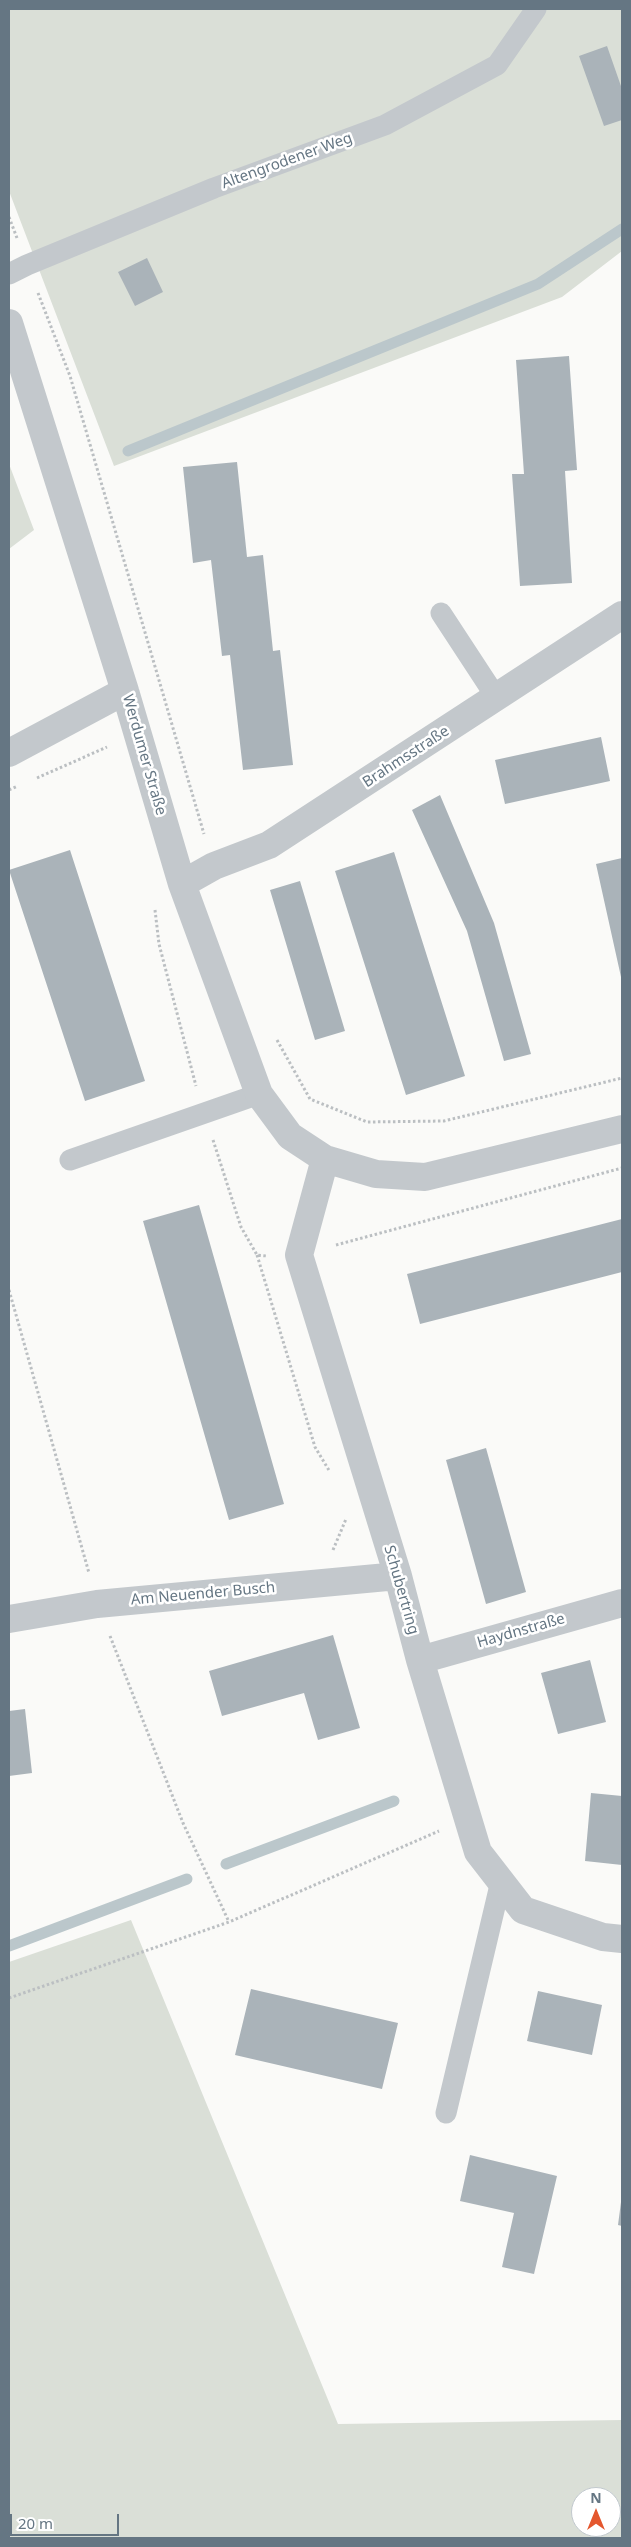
<!DOCTYPE html>
<meta charset="utf-8">
<style>
body{margin:0}
#map{position:relative;width:631px;height:2547px;overflow:hidden;background:#fafaf8;font-family:"Noto Sans",sans-serif}
canvas{display:block}
.frame{position:absolute;inset:0;border:10px solid #657683;pointer-events:none}
.north{position:absolute;left:571px;top:2487px;width:50px;height:50px;box-sizing:border-box;background:#fff;border:1px solid #c1c8cd;border-radius:50%;rotate:0deg;font-size:14px;font-weight:700;line-height:20px;text-align:center;color:#657683}
.north::after{content:'';display:block;margin:auto;width:18px;height:22px;background:#e4572e;clip-path:polygon(50% 0,100% 100%,50% 72%,0 100%)}
.scale{position:absolute;left:10px;top:2514px;width:109px;height:22px;box-sizing:border-box;border:2px solid #657683;border-top:0;padding-left:6px;font-size:15px;line-height:18px;white-space:nowrap;color:#657683;-webkit-text-stroke:4px #fff;paint-order:stroke}
</style>
<div id="map">
<canvas width="631" height="2547"></canvas>
<div class="frame"></div>
<div class="north">N</div>
<div class="scale">20 m</div>
</div>
<script>
const g = document.querySelector('canvas').getContext('2d');
g.lineJoin = 'round';
function fillPath(path, color) {
  g.fillStyle = color;
  g.fill(path, 'evenodd');
}
function trace(path, color, width, dash) {
  g.strokeStyle = color;
  g.lineWidth = width;
  g.lineCap = dash ? 'butt' : 'round';
  g.setLineDash(dash || []);
  g.stroke(path);
}
function drawText(font, color, halo, rows, align = 'center') {
  g.font = font + ' "Noto Sans",sans-serif';
  g.lineWidth = 5;
  g.setLineDash([]);
  g.textBaseline = 'middle';
  g.strokeStyle = halo;
  g.fillStyle = color;
  for (const [text, x, y, turn = 0] of rows) {
    g.save();
    g.translate(x, y);
    g.rotate((+turn || 0) * Math.PI / 180);
    g.textAlign = isNaN(turn) ? turn : align;
    if (halo) g.strokeText(text, 0, 0);
    g.fillText(text, 0, 0);
    g.restore();
  }
}
fillPath(new Path2D(`
 M9 9H622V251L562 297 114 466 9 191Z
 M9 464 34 530 9 549Z
 M131 1920 338 2424 622 2420V2538H9V1962ZM581 2497H611V2527H581Z`), '#dadfd7');
trace(new Path2D(`
 M128 451 538 284 622 229
 M226 1864 394 1801
 M9 1946 187 1879`), '#bbc7cb', 11);
fillPath(new Path2D(`
 M607 46 622 89V120L604 126 579 56Z
 M147 258 163 292 135 306 118 272Z
 M569 356 577 470 565 471 572 583 520 586 512 474H524L516 360Z
 M237 462 247 557 263 555 273 651 280 650 293 765 243 770 230 655 222 656 211 560 193 563 183 467Z
 M601 737 610 781 505 804 495 760Z
 M440 795 494 923 531 1054 504 1061 467 931 412 810Z
 M70 850 145 1081 85 1101 9 870Z
 M394 852 465 1076 406 1095 335 871Z
 M622 858V977H621L596 864Z
 M300 881 345 1031 315 1040 270 890Z
 M199 1205 284 1504 229 1520 143 1221Z
 M622 1219V1272L420 1324 407 1274Z
 M486 1448 526 1592 486 1604 446 1460Z
 M333 1635 360 1728 318 1740 304 1693 222 1716 209 1671Z
 M590 1660 606 1722 558 1734 541 1673Z
 M25 1709 32 1773 9 1776V1711Z
 M591 1793 622 1796V1865L585 1861Z
 M251 1989 398 2023 382 2089 235 2055Z
 M538 1991 602 2005 592 2055 527 2041Z
 M470 2155 557 2176 534 2274 502 2267 514 2213 460 2201Z
 M621 2202H622V2226L618 2225Z`), '#aab3b9');
trace(new Path2D(`
 M9 217 17 238
 M38 293 70 376 204 834
 M37 778 107 747
 M9 790 18 786
 M155 910 159 944 196 1086
 M277 1040 310 1099 367 1122 444 1121 622 1078
 M213 1140 241 1227 257 1255 267 1256
 M336 1245 622 1168
 M257 1255 315 1447 330 1472
 M9 1290 89 1573
 M333 1550 346 1519
 M110 1636 183 1823 229 1922
 M9 1998 229 1922 439 1831`), '#bbbfc2', 3, [2.5, 2.5]);
trace(new Path2D(`
 M9 274 27 265 214 188 385 125 497 65 536 9
 M441 613 496 697
 M70 1160 259 1094
 M446 2113 501 1881`), '#c3c8cc', 21);
trace(new Path2D(`
 M9 323 125 691 182 884 259 1094 290 1136 325 1159 376 1174 425 1177 622 1129
 M9 753 125 691
 M182 884 214 866 269 845 622 615
 M325 1159 299 1255 398 1576 420 1660 478 1852 523 1910 603 1937 622 1939
 M9 1619 97 1604 398 1576
 M420 1660 622 1603`), '#c3c8cc', 28);
drawText('15px', '#657683', '#fff', [
 ["Altengrodener Weg",287,161,-20],
 ["Werdumer Straße",144,755,74],
 ["Brahmsstraße",406,757,-33],
 ["Schubertring",401,1590,74],
 ["Am Neuender Busch",203,1594,-5],
 ["Haydnstraße",521,1631,-16]
]);
</script>
